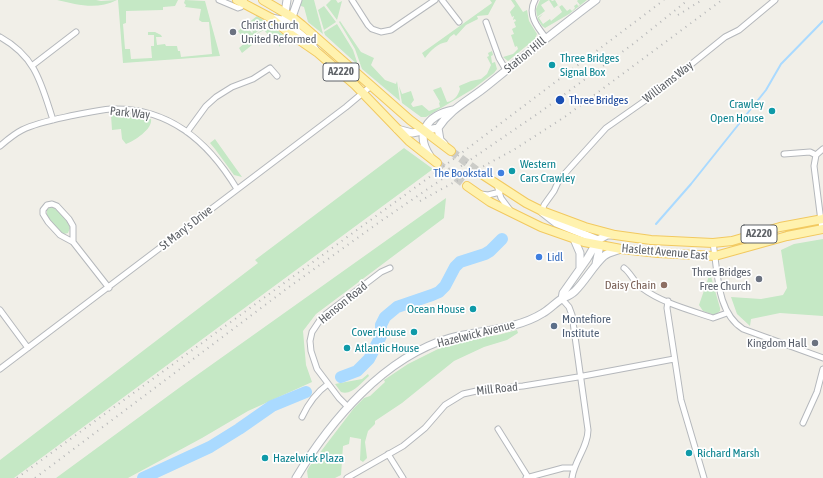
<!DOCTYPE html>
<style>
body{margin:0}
canvas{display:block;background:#f1efe8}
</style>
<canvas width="823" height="478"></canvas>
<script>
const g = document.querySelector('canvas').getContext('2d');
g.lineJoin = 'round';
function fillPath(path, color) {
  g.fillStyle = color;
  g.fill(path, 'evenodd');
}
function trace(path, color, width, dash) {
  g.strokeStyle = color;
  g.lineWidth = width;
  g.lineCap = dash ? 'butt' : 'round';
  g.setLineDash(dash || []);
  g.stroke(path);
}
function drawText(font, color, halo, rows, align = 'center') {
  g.font = font + ' "Asap Condensed",sans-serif';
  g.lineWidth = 3.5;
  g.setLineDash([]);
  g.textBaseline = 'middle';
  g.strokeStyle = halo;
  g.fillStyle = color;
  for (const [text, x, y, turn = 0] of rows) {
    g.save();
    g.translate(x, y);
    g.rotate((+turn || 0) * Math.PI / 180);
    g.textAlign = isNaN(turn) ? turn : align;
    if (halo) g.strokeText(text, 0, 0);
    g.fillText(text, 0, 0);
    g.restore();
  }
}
fillPath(new Path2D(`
 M57 0H96L101 1 117 0C97 10 78 5 57 0Z
 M118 0H178L175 6 163 7V10L126 11V23L123 24 125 49H130L131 59 152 58 151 46H154V35H148V32H155L161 35 162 37H156L157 45 165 44 166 46H177L178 51H180L181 57 212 54 209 22H202L199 20 201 9 185 7 186 5 184 3 185 0 205 1 220 56 123 63Z
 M301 0H314L323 34 308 22 304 7 301 6Z
 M331 0H336L338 3 342 1 337 20 326 5Z
 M490 0H496L488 15 477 16 478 19 466 25 456 36 454 34 450 37 447 42C438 43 431 50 425 58L422 53 492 3Z
 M511 0H515L523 12 527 10 529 21 537 34 535 39 508 61 503 57 513 54 518 49 517 46 515 47 511 35 514 34 512 29 516 27 514 22 516 21 515 19 513 20 514 16 512 17 510 12 515 6Z
 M540 0H551L552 1 555 0 559 7 562 5 567 11 570 9 572 11 575 8 574 6 577 4 578 6 580 5 577 1 578 0H587L569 14 545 28 542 26 537 18 543 14 539 18 543 24 550 19 551 21 562 12 558 5 554 8 549 0 541 5 545 11 537 17 536 9Z
 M324 6 336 22 324 30 318 10Z
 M257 16 268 23 253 35 257 41 242 53 239 48 246 42 238 31 245 25 252 33 253 32 247 24Z
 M340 21 361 52 374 58 371 65 385 80 396 84 397 81 400 101 362 69 355 49 339 22Z
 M270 24 286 37 279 47V45L274 38 272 39 264 30 255 35Z
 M337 24 353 50 358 65 325 35 324 32Z
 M492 51 493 55 491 56 492 63 495 62 497 69 494 73 473 89 426 117H421L402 103 399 86 402 94 411 91 414 100 411 104 413 107 422 105 429 111 440 107 439 103 440 102 433 90 441 87 447 102C454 101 458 96 460 89L459 86 471 81 481 79 487 74 491 65 487 57 489 56 488 53Z
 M111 115H124L151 119C153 129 134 141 126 144L122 139 121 129 112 130Z
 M215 139 242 177 234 175 215 149 210 143Z
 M404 148 433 169 14 478H0V460L258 263 255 260Z
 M446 198 444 218 316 314 303 331 306 365 312 382 248 411 202 438 128 478H56L183 385Z
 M51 207C59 209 68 221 70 228L68 233 64 234 60 232 47 216V209Z
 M823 239V316L780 313 751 319 750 326 737 314 731 297 761 299 783 295 787 288 781 250 794 244Z
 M710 273 720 308V311L715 315 703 311 699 305Z
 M517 330 518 333 507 340 484 347 454 361 402 403 375 421V424L368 431 365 442 367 458 363 462 360 460 361 439 350 437 349 444 343 446 341 475 335 478H308L307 471 309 467 354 408 364 398 370 396 385 382 384 380 408 364 442 347 458 341 498 335Z
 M368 374 369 376C362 382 352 396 341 392L335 384 362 379Z`), '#c5e8c5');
trace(new Path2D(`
 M656 224 691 184 766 90 781 64 823 21`), '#aadaff', 2);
trace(new Path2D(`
 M341 377 357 371 369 359 381 336V325L385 317 397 307 432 295 439 292 445 286 455 267 460 262 485 254 490 251 502 239
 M143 478 210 447 239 429 272 406 306 392`), '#aadaff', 12);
trace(new Path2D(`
 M451 151 483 175
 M437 163 467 186`), '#ccccc8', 8, [8, 4]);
const street = new Path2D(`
 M219 0 238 8 241 7 244 1
 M352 0 368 25 372 29 381 32 391 30 435 0
 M442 0 459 22
 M535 0C527 14 537 27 546 38
 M486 22 499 58 506 70
 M0 37C36 57 41 83 53 120
 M33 65 76 32
 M187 132 206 106 216 97 232 87 253 79 270 68 277 76
 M0 146C7 140 14 134 22 130 38 122 57 119 75 115 86 113 98 110 111 109 169 107 208 141 237 189
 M784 154 810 152 816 155 823 149
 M816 155 814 166 822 229
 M497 185 501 198 510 210
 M481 194 488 195 500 192
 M542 211 544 205 554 191 559 180 606 128 653 95 725 37 739 30 775 0
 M73 242V226L69 219 57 206 52 204 47 205 43 210V214L48 222 60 235 73 242 109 288
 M713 243C718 271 716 312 743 329L823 358
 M624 268C631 273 634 283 642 288 662 303 690 310 713 318L727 313
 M562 299 569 307 572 315 588 430C588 447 574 461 572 478
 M668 301 667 308 681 400 704 478
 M0 310 28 348
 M0 369 346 107 371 86
 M348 407 339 398 317 369 311 351 310 341 312 332 322 317 381 272 390 268
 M302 417C308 404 317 392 328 384
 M803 423 817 392 823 369
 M498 429 528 477
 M388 454 403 478
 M347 478 403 446 425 428 445 405 463 394 481 390 523 386 578 377 674 359
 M526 478 563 468H574`);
const secondary = new Path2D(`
 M287 0 285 13 286 20 288 24 310 42 316 51
 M271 18 282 20 292 17 298 0
 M397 129 412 133 438 128
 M444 144 440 140 438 128C451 108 470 100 488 85 524 56 560 27 596 0
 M430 156C414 133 428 115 453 110
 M542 212 556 223 598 240 600 245 596 264
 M574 239 580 253V268
 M562 299 563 293 587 259 598 240 607 235H613
 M296 478C330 421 384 357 450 338 480 330 516 330 543 313 550 309 556 302 563 298 568 296 571 295 575 291 586 280 593 266 604 256 609 252 616 251 621 249`);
const primary = new Path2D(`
 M237 0 271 18 289 33 318 53 355 85 409 141 437 163
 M263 0 292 17 302 25 410 120 451 151
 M483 175 526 203 542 211 585 227 615 235 651 240 713 243 732 241 780 227 823 219
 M467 186 490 202 541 227 584 242 621 249 658 253 715 256 787 236 823 229`);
trace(street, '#b5b8bc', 7);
trace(secondary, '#b6babf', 9);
trace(primary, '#f2c960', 10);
trace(street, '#fff', 5);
trace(secondary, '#fff', 7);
trace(primary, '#fff2af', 8);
trace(new Path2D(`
 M678 15 702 0
 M420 201 515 149 566 116 722 0
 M17 478 435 173 664 0
 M35 478 289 287 381 221 543 110 633 44 688 0`), '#b6b7b8', 2, [1, 5]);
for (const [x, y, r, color] of [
 [233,32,4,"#6b7280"],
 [552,65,4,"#0f9aa8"],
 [560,100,5,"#1a4fb4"],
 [772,111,4,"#0f9aa8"],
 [512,171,4,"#0f9aa8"],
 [501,173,4,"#3f7fe0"],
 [539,257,4,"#3f7fe0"],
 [759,279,4,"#6b7280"],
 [664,285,4,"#8d6e63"],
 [473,309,4,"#0f9aa8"],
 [554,326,4,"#5c6f8a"],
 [414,332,4,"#0f9aa8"],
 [815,343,4,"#6b7280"],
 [347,348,4,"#0f9aa8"],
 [689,453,4,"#0f9aa8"],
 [265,458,4,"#0f9aa8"]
]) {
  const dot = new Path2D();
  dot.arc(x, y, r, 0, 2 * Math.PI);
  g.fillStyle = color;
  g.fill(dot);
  trace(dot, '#fff', 1.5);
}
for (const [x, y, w] of [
 [341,72,36],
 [759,234,36]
]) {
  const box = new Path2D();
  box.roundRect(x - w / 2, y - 9, w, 18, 3);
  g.fillStyle = '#fff';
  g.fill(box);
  trace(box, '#5f6368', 1);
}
drawText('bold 11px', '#5f6368', null, [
 ["A2220",341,72],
 ["A2220",759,234]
]);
drawText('12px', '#5b616d', '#fff', [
 ["Christ Church",241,25,"left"],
 ["United Reformed",241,39,"left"],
 ["Three Bridges",751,272],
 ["Free Church",751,286],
 ["Kingdom Hall",807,343]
], 'right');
drawText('12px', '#5f6368', '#fff', [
 ["Station Hill",525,55,-39],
 ["Williams Way",668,82,-38],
 ["Park Way",130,113,6],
 ["St Mary's Drive",186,228,-38],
 ["Haslett Avenue East",665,252,5],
 ["Henson Road",343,303,-39],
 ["Hazelwick Avenue",476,334,-14],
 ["Mill Road",497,389,-6]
]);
drawText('12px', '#0d838f', '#fff', [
 ["Three Bridges",560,58],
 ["Signal Box",560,72],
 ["Crawley",764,104,"right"],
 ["Open House",764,118,"right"],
 ["Western",520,164],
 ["Cars Crawley",520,178],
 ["Ocean House",465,309,"right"],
 ["Cover House",406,332,"right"],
 ["Atlantic House",355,348],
 ["Richard Marsh",697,453],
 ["Hazelwick Plaza",273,458]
], 'left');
drawText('12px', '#164399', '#fff', [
 ["Three Bridges",569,100]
], 'left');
drawText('12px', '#366cbe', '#fff', [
 ["The Bookstall",493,173],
 ["Lidl",547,257,"left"]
], 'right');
drawText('12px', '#785e54', '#fff', [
 ["Daisy Chain",656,285]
], 'right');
drawText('12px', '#4e5e75', '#fff', [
 ["Montefiore",562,319],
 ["Institute",562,333]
], 'left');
</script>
